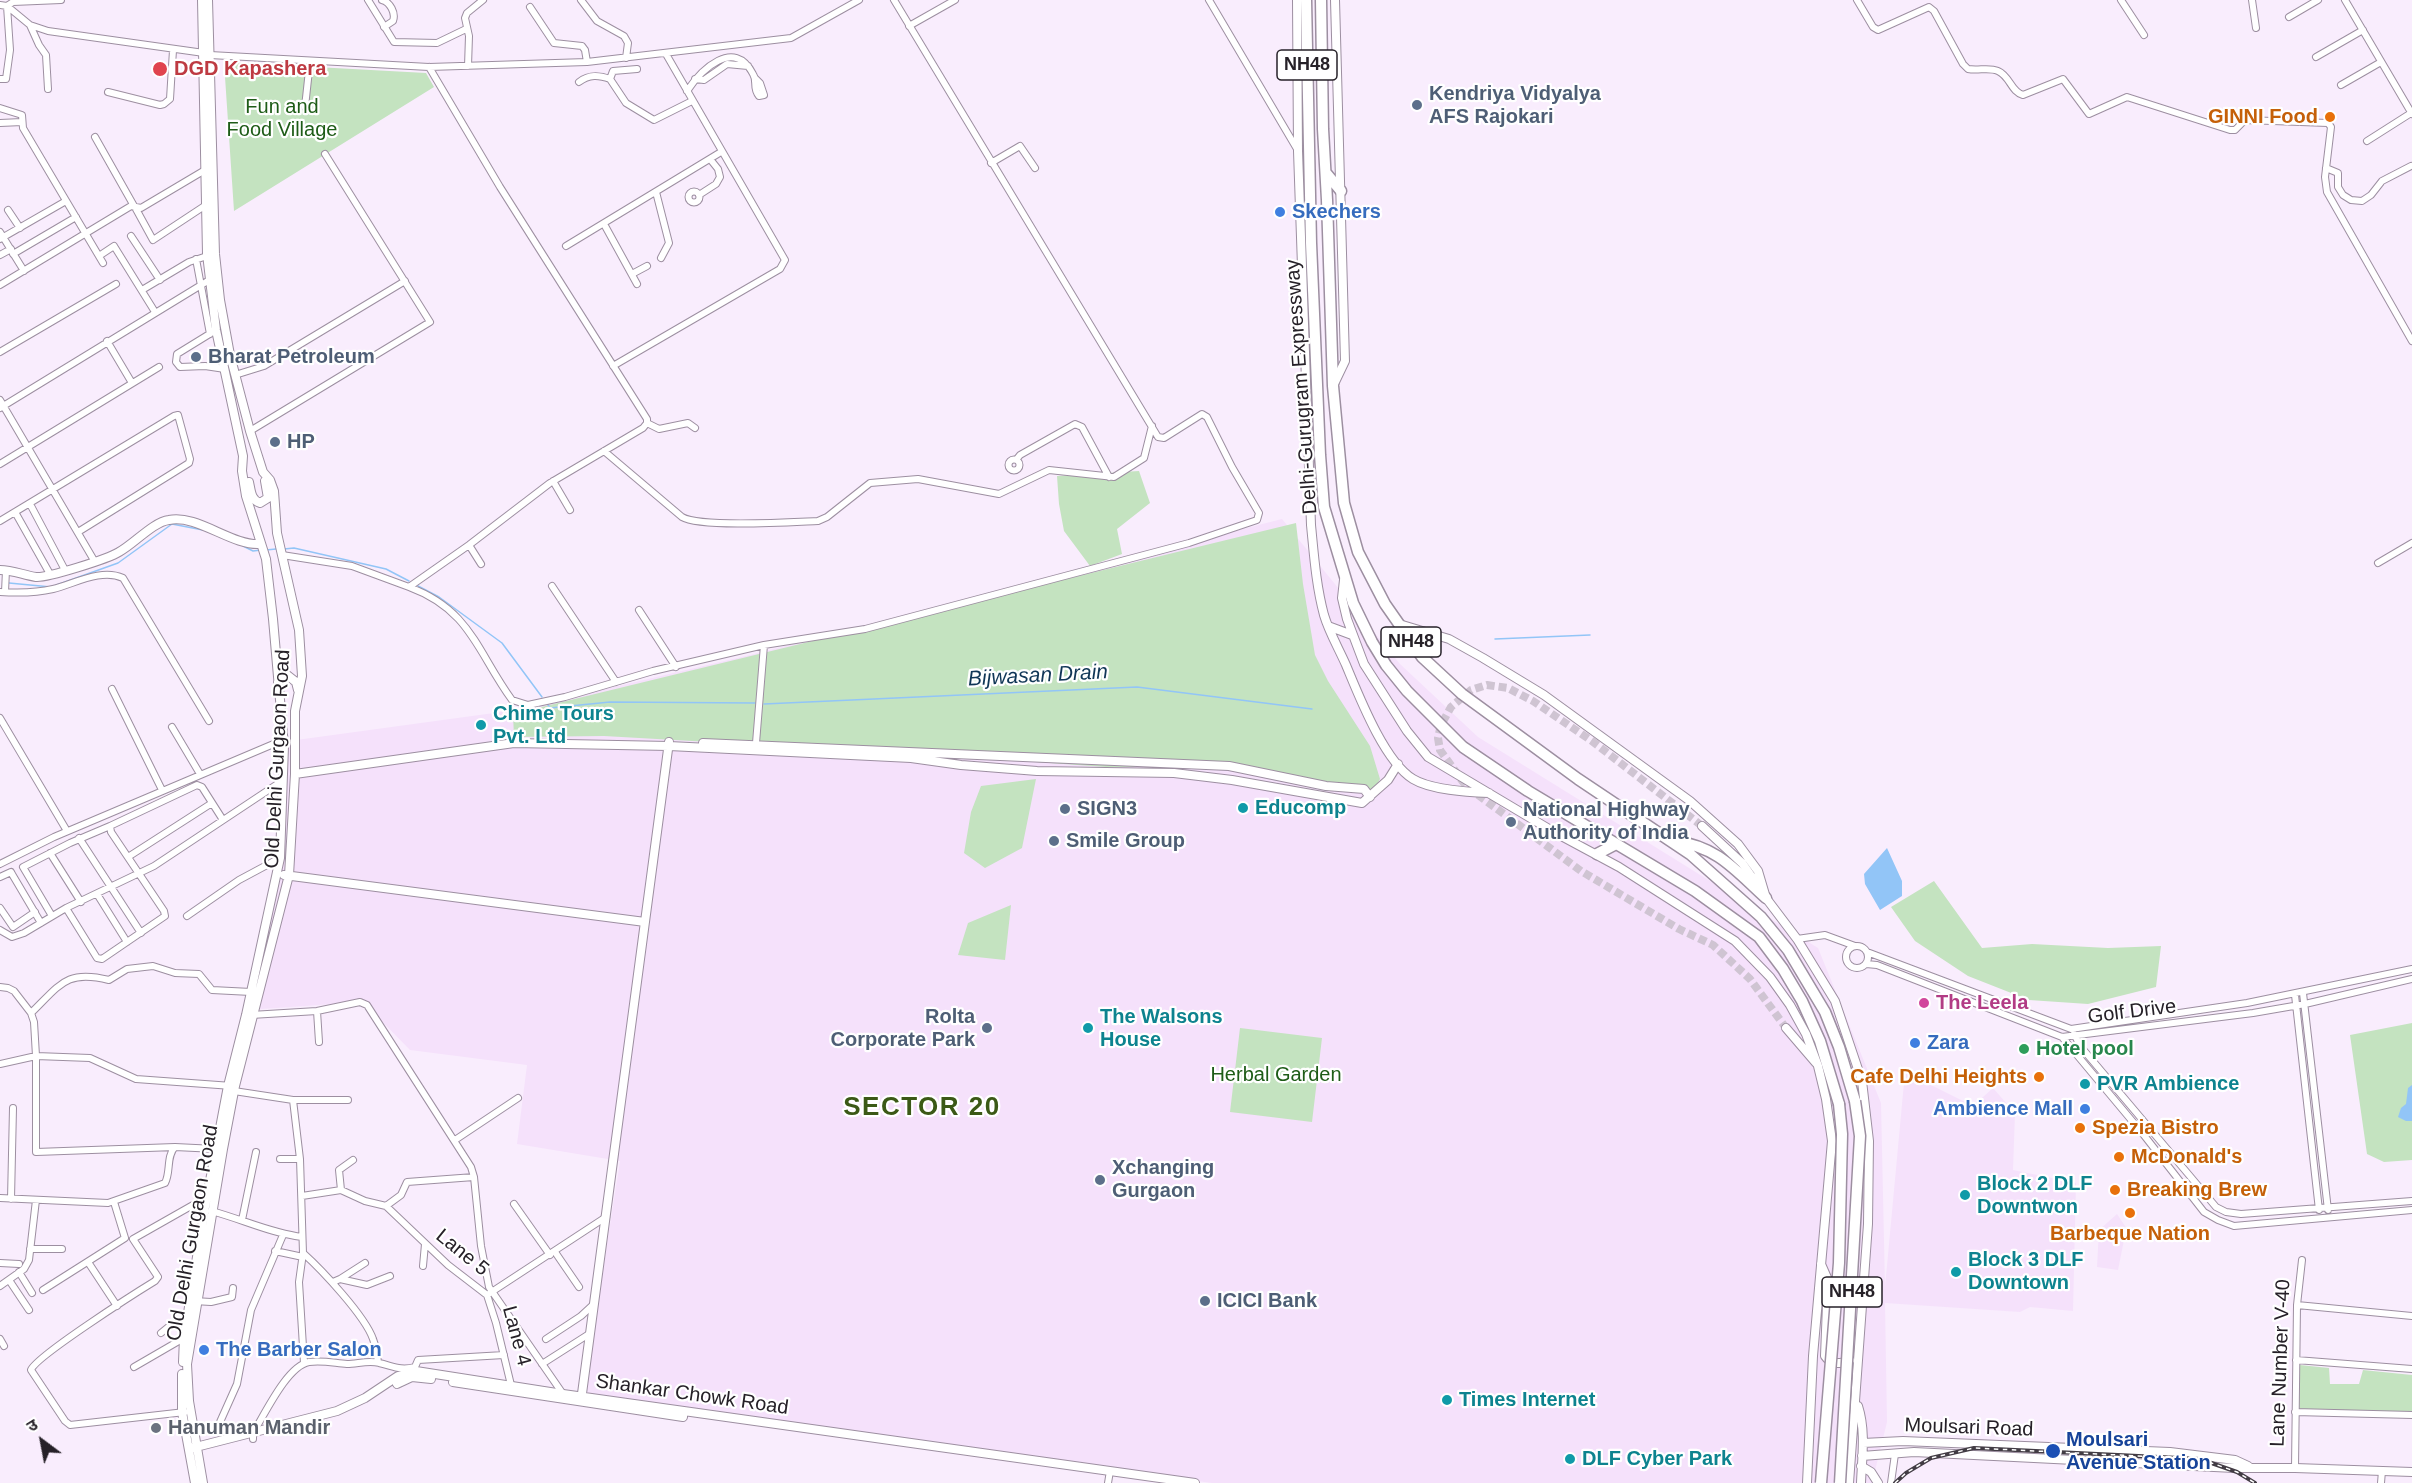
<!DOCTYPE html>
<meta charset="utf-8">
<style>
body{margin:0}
#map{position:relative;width:2412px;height:1483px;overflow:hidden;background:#f9edfd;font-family:Helvetica,"Noto Sans Devanagari",sans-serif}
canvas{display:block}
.north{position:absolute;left:12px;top:1411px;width:60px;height:60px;-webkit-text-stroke:4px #fff;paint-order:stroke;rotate:328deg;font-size:16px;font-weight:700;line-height:24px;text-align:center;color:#262128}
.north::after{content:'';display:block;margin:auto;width:21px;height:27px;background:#262128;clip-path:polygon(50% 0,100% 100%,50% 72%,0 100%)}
</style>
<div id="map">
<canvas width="2412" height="1483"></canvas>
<div class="north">उ</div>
</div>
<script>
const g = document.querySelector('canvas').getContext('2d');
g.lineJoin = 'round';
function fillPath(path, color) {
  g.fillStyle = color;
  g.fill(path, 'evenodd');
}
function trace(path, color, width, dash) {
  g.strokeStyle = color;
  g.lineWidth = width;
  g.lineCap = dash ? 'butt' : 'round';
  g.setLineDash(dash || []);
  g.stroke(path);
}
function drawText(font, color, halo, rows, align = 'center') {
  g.font = font + ' Helvetica,sans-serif';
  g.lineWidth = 4.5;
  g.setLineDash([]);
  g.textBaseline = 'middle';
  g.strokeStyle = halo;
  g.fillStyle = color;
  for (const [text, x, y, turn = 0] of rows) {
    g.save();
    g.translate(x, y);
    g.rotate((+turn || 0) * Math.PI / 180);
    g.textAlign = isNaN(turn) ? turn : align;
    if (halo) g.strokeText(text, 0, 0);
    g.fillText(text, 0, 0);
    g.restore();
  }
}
fillPath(new Path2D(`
 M1282 519 1400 664 1478 737 1818 948 1881 1103 1885 1287 1905 1072 1973 1106 1993 1088 2015 1113 2013 1170 2076 1183 2073 1311 2030 1307 2020 1312 1885 1303 1887 1422 1872 1483H1212L583 1397 620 1161 517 1144 527 1065 410 1050 363 1002 247 1010 282 858 289 741 516 710 750 655Z
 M2117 1214 2129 1232 2122 1235V1239L2124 1240 2118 1270 2097 1267 2099 1230Z`), '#f5e1fb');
fillPath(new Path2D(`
 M224 62 426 73 434 87 234 211Z
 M1139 471 1150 503 1117 529 1122 554 1090 566 1064 531 1059 504 1057 476Z
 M1296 523 1303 584 1315 655 1328 681 1370 746 1380 779 1372 794 1212 767H1106L921 754 604 736 514 737 513 714Z
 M1036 779 1022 848 985 868 964 853 971 812 981 786Z
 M1934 881 1982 948 2032 944 2108 948 2161 946 2156 987 2088 1004 2029 1000 1968 976 1915 941 1891 907Z
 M1011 905 1005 960 958 955 968 923Z
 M2412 1023V1160L2384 1162 2367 1154 2350 1035Z
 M1240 1028 1322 1038 1312 1122 1230 1112Z
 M2300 1365 2329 1368 2330 1384H2359L2363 1370 2412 1375V1415L2298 1409Z`), '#c4e3c0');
fillPath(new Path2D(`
 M1887 848 1902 881V896L1880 910 1865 884 1864 874Z
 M2412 1085V1121H2406L2398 1117 2401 1108 2406 1104 2408 1088Z`), '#92c5f7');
trace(new Path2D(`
 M243 546 253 551 261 550
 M284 549 294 548 386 569 409 581
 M266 550 276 549
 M9 583 51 587 118 563 172 524 203 530
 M418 586 439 597 502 643 542 697
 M1495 639 1590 635
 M764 704 1137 687 1312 709
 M548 705 550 708 610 702 755 703`), '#92c5f7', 1.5);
trace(new Path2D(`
 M1702 826 1592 741 1533 701 1508 688 1487 685 1471 690 1451 707 1441 725 1438 738 1440 750 1466 786 1581 871 1679 929 1713 945 1750 979 1786 1028`), '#cfc4d2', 8, [8, 4]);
const street = new Path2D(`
 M368 0 394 42 437 43 466 29
 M382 0C390 2 396 13 393 21L384 27
 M581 0 597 21 624 36 628 43 626 58
 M1209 0 1297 149
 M1857 0 1873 27 1878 30 1929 7 1934 11 1963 64 1968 69C1978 71 1989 67 1998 71 2010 76 2011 92 2023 95L2063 79 2089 114 2127 97 2230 130H2235L2245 120 2328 123 2331 127 2325 177 2327 192 2412 341
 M2121 0 2144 35
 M2252 0 2256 28
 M2345 0 2412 114
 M0 5 7 6 30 25 48 31 204 53
 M530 7 554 43 582 46 585 50 587 62
 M2289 17 2318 0
 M30 25 39 45 46 55 48 89
 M909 26 955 0
 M210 55 429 67 587 62 791 38 859 0
 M2316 57 2363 30
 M468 66 469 36 465 18 467 13 483 0
 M0 79H6L10 50 7 6 13 2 61 0
 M610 79 613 71 637 69
 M695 79 704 80 727 64 748 66
 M579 82C589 74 599 75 610 79L626 103 654 120 692 101
 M2341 85 2381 62
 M687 91C701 70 734 37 753 74 758 82 752 88 759 96L764 95 760 83 755 78
 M108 92 160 105 164 104 170 99 173 50
 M305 107 310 61
 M0 108 22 115 23 128 103 263
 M0 123 22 122
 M95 137 134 206
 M2367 141 2411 113
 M991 163 1020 146 1035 168
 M2326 168 2338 173V187L2343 195 2351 200 2362 201 2371 195 2382 181 2411 166
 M688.5 197a5.5 5.5 0 1 1 11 0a5.5 5.5 0 1 1-11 0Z
 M656 192 669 243 661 258
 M699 195 716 184 720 177 718 169 710 159
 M136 209 153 240 206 205
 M8 210 20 228
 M604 224 637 284
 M0 232 24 271
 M131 236 160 280
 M0 239 66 201
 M566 246 721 152
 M13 254 76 217
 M0 255 11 249
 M99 256 114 246 155 312
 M196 259 210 334
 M632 274 647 266
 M0 285 126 209 131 206 141 208 205 170
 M142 290 189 262 210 255
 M216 330 177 354 176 362 180 367 205 366 225 369
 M107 341 132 383
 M0 352 116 284
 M613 366 780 269 785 260 666 54
 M235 375 264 366 405 281
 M0 400 95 562
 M0 408 211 279
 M647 423 659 429 688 423 695 428
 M250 431 430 322 325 154
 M604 451 682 517C700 528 793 522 818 521L827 517 870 483 918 479 999 494 1049 470 1114 477 1144 458 1152 426
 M1008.5 465a5.5 5.5 0 1 1 11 0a5.5 5.5 0 1 1-11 0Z
 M1016 460 1020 455 1075 424 1082 427 1109 477
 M0 464 159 367
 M553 481 570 510
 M30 504 65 570
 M15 512 50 574
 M0 521 174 416 178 415 190 459 189 463 78 532
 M469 545 481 564
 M282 555 352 566 409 587 469 545 550 483 643 428 647 423V419L500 187 429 67
 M2378 563 2412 543
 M552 586 616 682
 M409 587C471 610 477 652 512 700L528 705 565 697 653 671 764 645 865 629 1189 543 1257 520 1259 513 1232 467 1207 417 1202 414 1164 438 1158 437 894 0
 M0 592C17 593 36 593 53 589 74 584 101 568 123 578L209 721
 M5 592 6 570
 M639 610 676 667
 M112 689 162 790
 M0 718 67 831
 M172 727 200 774
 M756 743 764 645
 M79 838 141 933
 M50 853 81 902
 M128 857 212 803
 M0 864 54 837 283 740
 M0 877 11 872 12 874 41 923
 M97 894 127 942
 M0 908 13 927 35 912
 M66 908 97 958 102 959 165 916 164 911 111 832 110 826 197 785 202 787 223 820
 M52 916 23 867 70 843 110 826
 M187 916 239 880 280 858
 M0 930 12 937 24 933 66 908 154 866 282 781
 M1797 939 1825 935 1855 946
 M1846 957a11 11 0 1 1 22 0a11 11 0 1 1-22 0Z
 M1867 952 2071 1029 2247 1003 2412 969
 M1866 964 1877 965 2062 1037 2253 1013 2305 1004 2412 979
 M0 987 8 988 14 991 31 1013 34 1022 36 1056V1152L175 1147
 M2303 993 2328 1210
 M2295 995 2319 1210
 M317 1011 319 1042
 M31 1013C60 985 66 969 109 980L127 969 153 966 175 973 199 974 212 990 251 992
 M251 1015 317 1011 360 1002 367 1005 471 1167 474 1177 481 1246 489 1287 563 1394
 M2074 1034 2081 1047 2216 1207 2226 1212 2241 1214 2412 1201
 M2062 1037 2143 1134 2204 1212 2218 1220 2234 1226 2412 1210
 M0 1064 36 1056 90 1058 136 1079 232 1086
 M234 1091 293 1100H348
 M293 1100 300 1159 303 1253C322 1270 365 1316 373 1339 376 1347 377 1355 378 1362
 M455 1140 518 1098
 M280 1159H300
 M341 1190 339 1170 353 1160
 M302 1196 341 1190 365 1201 386 1206 448 1265 487 1295 496 1323 511 1385
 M0 1198 108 1203 165 1183C171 1172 166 1156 175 1147L216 1149
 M11 1199 13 1108
 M514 1204 550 1255
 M386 1206 401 1195 407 1182 474 1177
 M211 1211C242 1219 270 1233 302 1237
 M242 1220 256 1152
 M30 1249H62
 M275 1251 303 1257
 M555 1252 579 1287
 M303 1253 299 1282 304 1363
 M88 1262 117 1306
 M0 1263 19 1264
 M423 1266 425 1244
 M19 1272 32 1293
 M340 1279 365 1263
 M9 1280 29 1310
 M333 1282 340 1279 367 1285 390 1276
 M0 1286 24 1269 29 1260 36 1200
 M43 1290 125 1238 114 1202
 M490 1293 606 1217
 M194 1301 211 1302 232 1297 233 1288
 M2297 1305 2412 1316
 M161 1333 172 1324 183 1322 186 1325
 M0 1339 4 1346
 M546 1339 581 1316 594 1304
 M2296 1360 2412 1369
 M542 1364 589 1334
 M134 1367 184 1338
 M185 1412 70 1425 65 1421 31 1370C35 1357 137 1292 155 1281L158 1277 133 1239 207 1197
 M2295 1412 2412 1415
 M216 1431 237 1384 251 1310 283 1235
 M253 1439V1433C265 1414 287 1366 309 1362 322 1360 334 1363 347 1364 357 1364 369 1360 379 1363 393 1366 400 1371 415 1367L418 1360 504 1355
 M2295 1468 2297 1305 2302 1260
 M1108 1483 1110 1471
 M1891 1483 1895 1454
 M2381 1483 2382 1471`);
const secondary = new Path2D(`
 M1297 0 1298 151 1311 525C1314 555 1316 585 1324 615 1329 632 1339 649 1346 665 1359 696 1384 761 1413 779 1431 790 1467 792 1489 793
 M1334 384 1345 361 1335 0
 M249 482C251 491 251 500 260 503L268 498 265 481
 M0 570C13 570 23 575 36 577 47 578 108 559 119 552 134 544 153 522 169 520 197 514 232 546 260 544
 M1344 580 1342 598 1347 619 1364 664 1407 731 1428 757 1554 832 1619 867 1735 941 1770 977 1790 1005 1806 1034 1818 1066 1826 1099 1832 1141 1813 1356 1807 1483
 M1399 624 1449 639 1483 658 1544 695 1690 801 1738 844 1758 871 1766 898 1797 939 1835 1001 1862 1081 1869 1141 1868 1224 1849 1483
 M1328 626 1352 635
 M278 682 282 676 287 675 296 682 298 690
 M703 743 1229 766 1326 786 1364 789 1370 797
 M295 774 514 743 669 746 911 758 961 765 1037 771 1174 773 1232 780 1362 803 1388 780 1398 764
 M1702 826 1742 863 1759 887
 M284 875 645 922
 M1786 1028 1816 1063
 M1821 1264 1828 1280 1825 1356C1830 1364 1842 1365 1850 1360
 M183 1362 184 1338 205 1207 228 1086 246 1015 280 858 284 746 273 619 266 559 246 496 242 471 243 456 216 330 207 254 202 0
 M182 1374V1412L195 1483
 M453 1382 683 1417
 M397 1384 412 1377 431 1379
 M581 1401 669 742
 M1858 1406C1866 1431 1862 1457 1861 1483
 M1863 1443 1903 1441 2170 1452 2235 1460 2248 1466
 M192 1448 337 1411 365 1398 398 1376 416 1371 563 1394 1195 1483
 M1862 1456 1914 1452 2234 1468H2295L2412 1472
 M1861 1466 1871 1472 1878 1483
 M203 1483 189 1401 187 1364 223 1149 235 1086 289 875 295 774V711L302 676 299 630 277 533 274 491 270 480 263 472 250 431 230 355 220 300 215 254 208 0`);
const highway = new Path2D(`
 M1306 0 1311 243 1320 455 1324 507 1353 603 1372 642 1386 665 1407 691 1463 747 1528 791 1695 891 1759 937 1783 969 1802 1001 1820 1041 1839 1104
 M1321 0 1323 129 1327 200 1333 386 1344 503 1358 552 1385 604 1422 657 1462 694 1578 779 1690 854 1761 917 1788 950 1825 1012 1839 1047 1855 1101
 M1326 173 1341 191
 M1675 841C1718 847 1735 870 1766 898
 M1597 854 1616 844`);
trace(street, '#9d8fa1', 8);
trace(secondary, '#9d8fa1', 10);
trace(highway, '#9d8fa1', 13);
trace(street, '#fff', 6);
trace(secondary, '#fff', 8);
trace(highway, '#fff', 10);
const rail = new Path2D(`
 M1895 1483 1906 1473 1931 1458 1974 1448 2200 1459 2237 1472 2255 1483`);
trace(rail, '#423c44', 4);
trace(rail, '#fff', 1.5, [4.5]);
const highwayBridge = new Path2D(`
 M1821 1483 1839 1263 1842 1134 1839 1104
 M1840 1483 1860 1136 1855 1101`);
trace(highwayBridge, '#9d8fa1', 13, []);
trace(highwayBridge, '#fff', 10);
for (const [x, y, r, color] of [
 [160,69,8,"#e0444e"],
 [1417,105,6,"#5c6f8a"],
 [2330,117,6,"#e8710a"],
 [1280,212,6,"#3f7fe0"],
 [196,357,6,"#5c6f8a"],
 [275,442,6,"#5c6f8a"],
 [481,725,6,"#0f9aa8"],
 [1243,808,6,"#0f9aa8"],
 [1065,809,6,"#5c6f8a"],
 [1511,822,6,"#5c6f8a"],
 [1054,841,6,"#5c6f8a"],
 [1924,1003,6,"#d1479c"],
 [987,1028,6,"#5c6f8a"],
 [1088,1028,6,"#0f9aa8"],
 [1915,1043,6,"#3f7fe0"],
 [2024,1049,6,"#2e9e5b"],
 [2039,1077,6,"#e8710a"],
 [2085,1084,6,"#0f9aa8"],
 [2085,1109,6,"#3f7fe0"],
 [2080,1128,6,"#e8710a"],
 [2119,1157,6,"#e8710a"],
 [1100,1180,6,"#5c6f8a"],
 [2115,1190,6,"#e8710a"],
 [1965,1195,6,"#0f9aa8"],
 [2130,1213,6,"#e8710a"],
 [1956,1272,6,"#0f9aa8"],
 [1205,1301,6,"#5c6f8a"],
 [204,1350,6,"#3f7fe0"],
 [1447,1400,6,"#0f9aa8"],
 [156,1428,6,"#6b7280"],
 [2053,1451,8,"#1a4fb4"],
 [1570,1459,6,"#0f9aa8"]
]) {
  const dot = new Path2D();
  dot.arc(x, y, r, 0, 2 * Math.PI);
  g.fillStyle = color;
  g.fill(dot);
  trace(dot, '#fff', 2);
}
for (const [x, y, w] of [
 [1307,65,60],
 [1411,642,60],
 [1852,1292,60]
]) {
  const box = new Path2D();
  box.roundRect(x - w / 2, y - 15, w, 30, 4.5);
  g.fillStyle = '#fff';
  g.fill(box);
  trace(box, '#262128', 1.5);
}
drawText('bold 18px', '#262128', null, [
 ["NH48",1307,65],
 ["NH48",1411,642],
 ["NH48",1852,1292]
]);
drawText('bold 20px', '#be3a42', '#fff', [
 ["DGD Kapashera",174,69]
], 'left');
drawText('bold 20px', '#4e5e75', '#fff', [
 ["Kendriya Vidyalya",1429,94],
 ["AFS Rajokari",1429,117],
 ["Bharat Petroleum",208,357],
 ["HP",287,442],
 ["SIGN3",1077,809],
 ["National Highway",1523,810],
 ["Authority of India",1523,833],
 ["Smile Group",1066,841],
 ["Rolta",975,1017,"right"],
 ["Corporate Park",975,1040,"right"],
 ["Xchanging",1112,1168],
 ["Gurgaon",1112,1191],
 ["ICICI Bank",1217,1301]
], 'left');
drawText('20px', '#1e5c17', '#fff', [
 ["Fun and",282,107],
 ["Food Village",282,130],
 ["Herbal Garden",1276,1075]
]);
drawText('bold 20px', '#c56008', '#fff', [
 ["GINNI Food",2318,117,"right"],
 ["Cafe Delhi Heights",2027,1077,"right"],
 ["Spezia Bistro",2092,1128],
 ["McDonald's",2131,1157],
 ["Breaking Brew",2127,1190],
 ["Barbeque Nation",2130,1234,"center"]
], 'left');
drawText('bold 20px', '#366cbe', '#fff', [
 ["Skechers",1292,212],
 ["Zara",1927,1043],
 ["Ambience Mall",2073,1109,"right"],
 ["The Barber Salon",216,1350]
], 'left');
drawText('20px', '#262128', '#fff', [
 ["Delhi-Gurugram Expressway",1302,387,-94],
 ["Old Delhi Gurgaon Road",278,759,-87],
 ["Golf Drive",2132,1012,-7],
 ["Old Delhi Gurgaon Road",193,1233,-80],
 ["Lane 5",462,1253,39],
 ["Lane 4",516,1336,75],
 ["Lane Number V-40",2281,1363,-88],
 ["Shankar Chowk Road",692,1395,8],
 ["Moulsari Road",1969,1428,2]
]);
drawText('bold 20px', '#0d838f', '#fff', [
 ["Chime Tours",493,714],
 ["Pvt. Ltd",493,737],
 ["Educomp",1255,808],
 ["The Walsons",1100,1017],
 ["House",1100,1040],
 ["PVR Ambience",2097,1084],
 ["Block 2 DLF",1977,1184],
 ["Downtwon",1977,1207],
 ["Block 3 DLF",1968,1260],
 ["Downtown",1968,1283],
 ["Times Internet",1459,1400],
 ["DLF Cyber Park",1582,1459]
], 'left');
drawText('bold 20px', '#b23c85', '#fff', [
 ["The Leela",1936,1003]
], 'left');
drawText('bold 20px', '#27864d', '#fff', [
 ["Hotel pool",2036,1049]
], 'left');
drawText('bold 20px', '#5b616d', '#fff', [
 ["Hanuman Mandir",168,1428]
], 'left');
drawText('bold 20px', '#164399', '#fff', [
 ["Moulsari",2066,1440],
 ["Avenue Station",2066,1463]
], 'left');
drawText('italic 21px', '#103656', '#fff', [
 ["Bijwasan Drain",1038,676,-3]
]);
g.letterSpacing = '1.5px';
drawText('bold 26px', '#3b5916', '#fff', [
 ["SECTOR 20",922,1108]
]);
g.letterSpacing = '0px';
</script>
